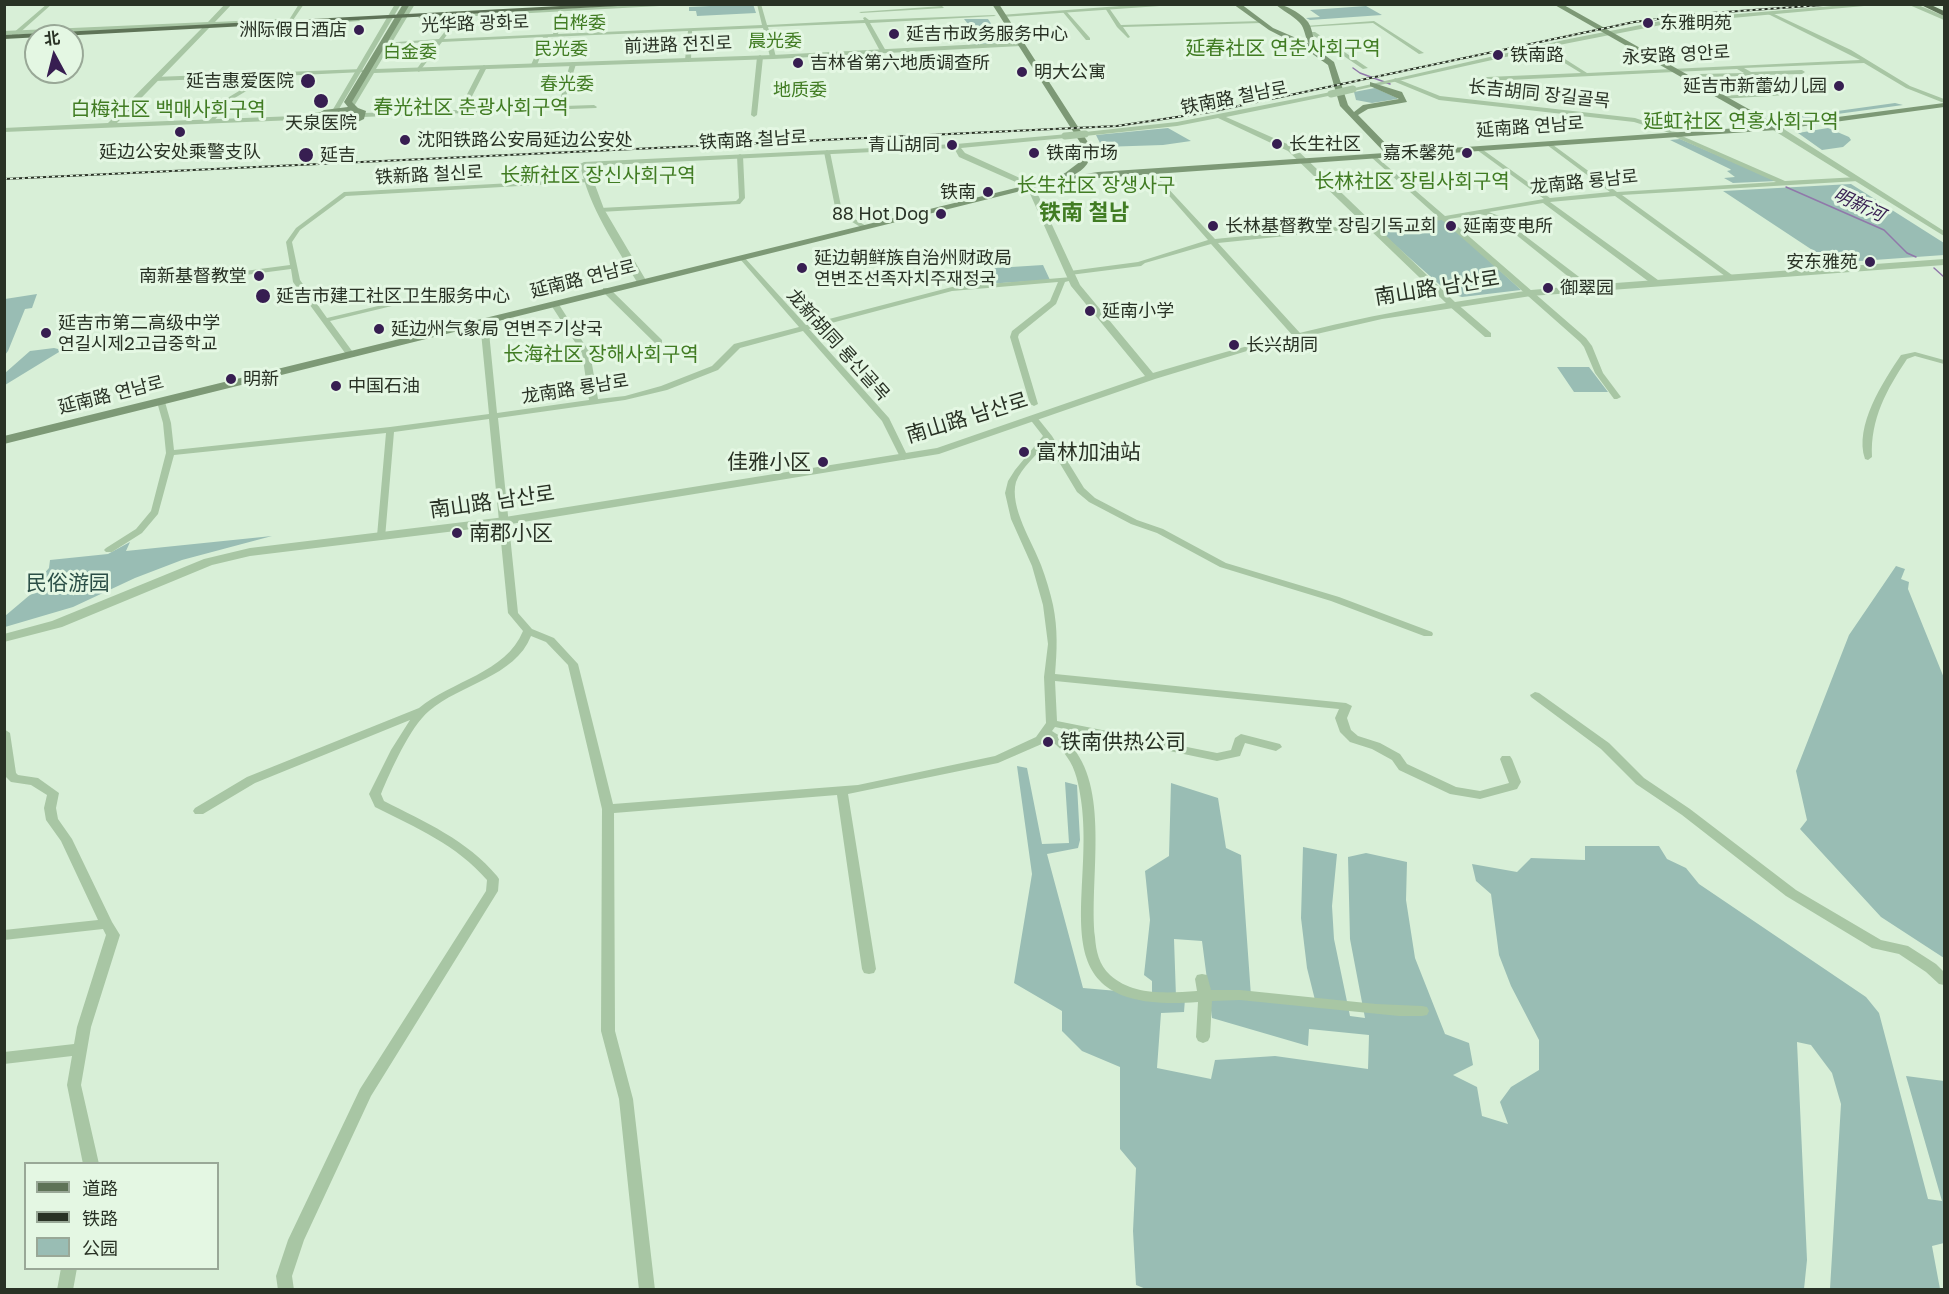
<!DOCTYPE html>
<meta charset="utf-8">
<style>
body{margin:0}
#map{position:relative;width:1949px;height:1294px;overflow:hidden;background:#d8efd7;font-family:"Golos Text","Noto Sans SC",sans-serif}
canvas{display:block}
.frame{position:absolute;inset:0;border:6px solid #293225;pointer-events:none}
.legend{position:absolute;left:24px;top:1162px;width:195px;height:108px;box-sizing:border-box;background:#e4f7e3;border:2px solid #99a897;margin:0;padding:8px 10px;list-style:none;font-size:18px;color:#293225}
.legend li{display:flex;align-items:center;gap:12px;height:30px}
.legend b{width:30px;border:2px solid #99a897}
.north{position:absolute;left:24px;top:24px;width:60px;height:60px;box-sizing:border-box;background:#e4f7e3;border:2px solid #99a897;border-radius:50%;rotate:353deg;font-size:16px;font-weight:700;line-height:24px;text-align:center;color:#293225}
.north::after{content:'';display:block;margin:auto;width:21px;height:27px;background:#371e51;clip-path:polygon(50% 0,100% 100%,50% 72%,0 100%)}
</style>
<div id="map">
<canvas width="1949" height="1294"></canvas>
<div class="frame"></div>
<ul class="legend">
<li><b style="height:8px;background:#5e7357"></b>道路</li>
<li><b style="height:8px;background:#293225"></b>铁路</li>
<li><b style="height:16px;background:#99bdb4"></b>公园</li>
</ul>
<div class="north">北</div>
</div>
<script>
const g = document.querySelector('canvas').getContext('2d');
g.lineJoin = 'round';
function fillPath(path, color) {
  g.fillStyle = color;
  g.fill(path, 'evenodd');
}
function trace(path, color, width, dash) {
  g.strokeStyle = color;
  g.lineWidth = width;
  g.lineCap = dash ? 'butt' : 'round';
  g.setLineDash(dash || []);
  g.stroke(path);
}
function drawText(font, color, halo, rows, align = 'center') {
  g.font = font + ' "Golos Text","Noto Sans SC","Noto Sans KR",sans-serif';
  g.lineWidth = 6;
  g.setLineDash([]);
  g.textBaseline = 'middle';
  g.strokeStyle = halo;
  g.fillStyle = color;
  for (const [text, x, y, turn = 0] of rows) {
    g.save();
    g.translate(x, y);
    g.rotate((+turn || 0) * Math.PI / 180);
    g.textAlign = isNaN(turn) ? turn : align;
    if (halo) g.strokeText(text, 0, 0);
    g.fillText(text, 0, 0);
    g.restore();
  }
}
fillPath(new Path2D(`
 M753 4 756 13 697 16 696 11H689V7Z
 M1366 6 1382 15 1310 20 1306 18 1320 17 1310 10Z
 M964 19H988L1004 43 962 46 996 42 988 40 983 33H967L961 25 968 24Z
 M1375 88 1397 98V99L1372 103 1356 100 1354 92Z
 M1895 103 1903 105 1779 122 1767 116 1816 114Z
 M1168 128 1191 141 1163 145 1102 147 1096 135Z
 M1828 128 1849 137 1851 140 1843 147 1822 150 1798 133Z
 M1680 139 1777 181 1733 183 1724 178 1735 177 1727 171 1731 170 1730 169 1670 140Z
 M1851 184 1944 243V255L1832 263 1723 191Z
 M1438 219 1446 221 1521 290 1462 297 1449 293 1377 229 1381 225Z
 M1043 265 1050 280 985 284 980 269Z
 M37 294 32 308 25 309 8 351 5 355V299Z
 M54 348 58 349 59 352 5 385V373L30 351Z
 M1557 367H1589L1608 392H1574Z
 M272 536 182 560 135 578 73 607 5 627V616L31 594 34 585 49 568 50 560 108 554 130 542 126 551Z
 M1896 566 1905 569 1901 579 1909 582 1908 589 1944 678V958L1881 917 1800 829 1807 820 1796 771 1849 635Z
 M1017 766 1027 768 1042 844 1069 843 1065 782 1077 785 1080 840 1078 848 1047 854 1083 988 1152 994V981L1144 975 1150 920 1145 871 1169 856 1171 783 1218 798 1226 848 1241 855 1251 996 1316 1004 1307 968 1301 918 1303 847 1337 854 1332 906 1334 939 1350 1016 1365 1018 1350 939 1348 857 1366 853 1407 862 1406 900 1415 958 1445 1034 1469 1043 1473 1065 1453 1075 1477 1087 1482 1116 1508 1124 1500 1102 1511 1087 1539 1070V1040L1511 986 1499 955 1491 894 1476 881 1472 864 1517 872 1531 858 1585 860V846H1659L1667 859 1686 868 1699 884 1866 997 1879 1013 1928 1199 1942 1201 1906 1076 1944 1081V1243L1932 1246 1940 1289H1830L1841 1104 1832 1073 1811 1045 1797 1042 1807 1260 1804 1289H1146L1136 1285 1133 1231 1136 1168 1120 1149V1067L1082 1051 1062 1031V1011L1014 983 1032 874ZM1174 939 1202 941 1212 1018 1308 1046 1309 1029 1369 1035 1368 1069 1275 1056 1215 1060 1211 1079 1157 1068 1161 1013 1184 1012 1185 999 1176 997Z`), '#99bdb4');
trace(new Path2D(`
 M1353 68 1360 73 1390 84
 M1786 187 1884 230 1907 253 1916 257
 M1934 268 1944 277`), '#9078aa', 1.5);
fillPath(new Path2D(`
 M47 4H52L16 36H12V34Z
 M299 4H304L291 23H287Z
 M757 4H761L767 25 864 20 863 18 865 17 869 20 994 15 996 16 870 23 886 51 883 53 880 51 865 23 768 27 776 57 773 59 770 57 763 28 692 31 691 60 688 62 685 60 688 31 548 37 537 65 534 67 531 65 543 37 442 42 419 72 416 70 436 42 385 44 383 43 439 39 457 16 459 17 444 39 553 34 558 10 560 9 562 10 558 34 762 25Z
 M942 6 944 8 861 13 859 12Z
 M1105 8H1109L1121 25 1262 21 1264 22 1262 23 1123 27 1130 37 1128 38 1117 27Z
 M1062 11H1066L1090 38V40H1086Z
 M1770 12 1851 50 1910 86 1944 99V103L1906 88 1864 63 1744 68 1751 72 1802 70 1805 72 1802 74 1756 75 1786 93V95L1720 99 1718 98V96L1778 93 1749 76 1699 78 1696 76 1699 74 1744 73 1737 69 1487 81 1484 79 1487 77 1581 73 1553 56 1534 49 1536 47 1557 54 1587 73 1860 60 1768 14Z
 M1374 21 1424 53 1419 54 1373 23 1307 27 1305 26Z
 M1311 32H1315L1368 68 1363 69 1311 34Z
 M1307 45 1309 47 1289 48 1287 47Z
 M760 55 763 57 757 115 754 117 751 115 757 57Z
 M573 62 576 64 563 106 594 105 597 107 596 108 363 117 360 115 363 113 459 110 481 67 484 65 487 67 465 110 558 107 570 64Z
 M362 69 364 72 258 77 248 90 233 99 212 123 209 121 229 97 244 88 253 77 155 81 152 79 155 77Z
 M1395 78 1440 96 1635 118 1682 134V136L1785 181 1858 177 1861 179 1858 181 1622 195 1732 275V279H1729L1615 196 1550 202 1658 280V284H1652L1543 203 1489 212 1499 216 1591 286V290H1585L1495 218 1480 214 1449 219 1586 338 1592 346 1603 373 1621 397 1617 399H1614L1595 373 1584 347 1580 342 1442 220 1218 243 1300 333 1301 335 1297 337H1294L1211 244 1145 263 1141 266 1070 275 1066 273 1070 271 1138 262 1208 240 1149 173V171L1151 170 1215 239 1438 217 1371 157 1370 156 1373 154 1445 216 1544 199 1477 150 1476 149 1479 147 1550 198 1610 192 1547 145 1546 144 1549 142 1617 192 1776 182 1673 136V134L1634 122 1439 100 1393 81Z
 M827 150 830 152 842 211 866 226V228H862L836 212 824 152Z
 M740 154 743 156 745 198 740 204 600 212 597 210 600 208 736 201 739 198 737 156Z
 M587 179 589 180V182L346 196 300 230 292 242 300 280 327 318 425 295 429 297 330 321 355 355 354 357H348L293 282 291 269 192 282 188 280 192 278 290 265 286 242 296 228 344 192Z
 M742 256 744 257 806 325 952 287 1072 277 1076 279 1065 282 1056 304 1019 334 1018 337 1038 404 1034 406 1030 404 1010 337 1012 331 1050 301 1058 282 952 291 809 329 889 418 908 457 904 460 900 457 882 421 803 331 740 348 718 370 667 390 625 400 498 418 518 613 532 629 554 638 578 664 613 804 858 785 995 756 1036 737 1046 723 1044 677 1048 644 1043 605 1032 566 1011 519 1005 493 1008 481 1015 470 1043 436 1029 418 1030 416H1036L1052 436 1084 488 1095 498 1137 520 1163 529 1226 563 1339 597 1432 632 1433 634 1432 636H1424L1331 601 1220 567 1157 533 1131 524 1089 502 1077 492 1047 442C1038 454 1021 468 1016 482 1009 507 1033 543 1041 565 1046 578 1050 592 1053 605 1058 629 1057 651 1055 674L1346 703 1352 706 1347 718 1351 730 1358 736 1380 743 1400 754 1407 764 1456 787 1480 791 1509 783 1500 759 1502 756H1510L1512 759 1521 782 1517 789 1480 799 1450 794 1399 770 1392 760 1372 749 1350 742 1340 732 1335 718 1339 709 1055 681 1057 721 1217 753 1231 750 1235 738 1241 734 1280 744 1282 747 1276 751 1245 743 1240 756 1217 761 1055 727 1052 731C1060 736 1068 741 1073 748 1110 793 1089 882 1095 937 1096 951 1099 965 1110 975 1133 996 1168 993 1197 991L1195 979 1197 975 1202 974 1207 975 1211 990H1240L1376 1004 1422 1006 1427 1007 1429 1011 1427 1015 1422 1016H1399L1240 1000 1212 1001 1210 1037 1208 1041 1203 1043 1198 1041 1196 1037 1198 1002C1033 1015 1096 902 1081 800 1079 786 1076 769 1067 757 1062 749 1054 743 1047 738L1044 743 998 763 848 794 876 969 874 973 869 974 864 973 862 969 837 795 614 813 615 1031 633 1099 655 1290H639L619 1099 601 1031 602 809 568 665 546 642 531 636C515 677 460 684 429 711 410 727 391 770 381 794L384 801C425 822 467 840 497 876L499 879 498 891 371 1096 304 1240 292 1276 294 1290H278L276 1276 288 1240 360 1089 486 891 487 880C457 845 415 827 375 807L369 794 391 750 410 720 255 783 203 814H195L193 811 195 808 247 777 419 708C451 681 506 673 523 631L508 613 489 419 394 432 385 538 382 539 377 536 386 433 174 455 158 514 142 533 112 552H106L104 550 106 548 136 529 151 511 166 453 163 423 157 402 161 400 165 402 171 423 174 450 390 427 489 414 480 322 484 320 488 322 497 413 589 400 582 353 551 305 555 303H558L590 353 598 399 625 396 661 386 712 366 734 344 799 327 740 259V257Z
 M603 288H609L662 340V344H656L603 292Z
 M1449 302H1455L1491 333V337H1485L1449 306Z
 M1915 352 1944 360V364L1915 356 1907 359C1887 389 1870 419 1872 457L1868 460 1865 459C1854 426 1883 382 1901 355Z
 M1535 692 1539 693 1609 743 1644 778 1690 809 1796 890 1881 940 1908 946 1936 964 1944 972V985L1939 984 1926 972 1899 954 1872 948 1786 896 1682 815 1636 784 1601 749 1531 697 1530 695Z
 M4 729 10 733 16 773 18 775 38 778 59 793 56 808 58 819 72 839 112 922 120 935 91 1027 81 1085 99 1164H83L67 1085 72 1056 4 1064V1052L74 1044 77 1027 106 935 103 929 4 940V930L98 920 61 841 46 820 44 808 47 795 31 785 11 782 4 775Z
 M61 1268H77L73 1290H57Z`), '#a8c6a4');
fillPath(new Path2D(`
 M225 4H232L215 22 278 19 281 21 211 26 117 123 295 116 319 112 323 114 322 116 295 120 4 132V128L108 123 204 26 4 35V31L208 22Z
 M395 4H401L339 109 332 111Z
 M409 4H415L376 69 773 55 1021 42 1024 44 1021 46 773 59 374 73 353 108H347L367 73 364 71 369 69Z
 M645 4H696L421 19 418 17Z
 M1147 4H1188L1003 17 1000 15Z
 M1856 4H1886L1666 24 1564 44 1353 91 1350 89 1564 40 1666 20Z
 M1907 4H1916L1944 16V20Z
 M358 18 360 21 270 28 267 26Z
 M1331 92 1333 95 1226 117 1294 147 1455 302 1531 290 1588 285 1944 259V265L1531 296 1382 319 1260 347 1155 379 939 454 505 525 250 556 212 565 62 627 4 642V634L52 621 204 559 250 548 505 517 937 448 1145 376 1071 286 1027 187 959 157 954 148 588 166 604 209 647 282 642 285 637 282C615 244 589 208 580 164L584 162 956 144 1068 134V138H1065L961 148 965 153 1033 184 1080 285 1153 373C1250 344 1346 319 1446 303L1288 151 1218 118 1177 126 1085 136 1081 134 1085 132 1177 122Z
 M1773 126H1779L1944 231V236L1773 130Z`), '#a8c6a4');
fillPath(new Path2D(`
 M403 4H410L352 102 358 108 366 111 364 119C347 128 328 130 311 122V118L324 110 348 107 344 102ZM350 112 358 114C348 123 332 124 319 119L329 113Z
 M992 4H999L1091 147C1092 162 1085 169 1072 176L1098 172 1385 153 1340 106 1328 65 1304 48 1269 30 1233 4H1241L1273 28 1310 44 1334 62 1348 105 1354 112 1363 105 1399 99 1370 86V82L1402 92 1407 102 1368 109 1358 115 1394 152 1767 126 1553 4H1562L1777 125 1944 103V107L1776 130 1098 178 1065 183 1061 181 4 444V436L1044 181 1065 173 1081 161 1083 147Z
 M1275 4C1285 4 1302 14 1308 22 1315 33 1309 37 1322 46V50C1303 50 1308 30 1299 22 1292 15 1283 11 1275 4Z`), '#7d9976');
fillPath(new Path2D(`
 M599 4H655L4 39V35Z
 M1919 4H1929L1944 11V16Z`), '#5e7357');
const rail = new Path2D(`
 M4 179 1117 126 1210 112 1634 22 1697 14 1837 4`);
trace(rail, '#293225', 2);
trace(rail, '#e4f7e3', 1.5, [3]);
trace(new Path2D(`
 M1331 94 1353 89
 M1065 136 1085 134`), '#a8c6a4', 7);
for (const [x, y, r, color] of [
 [1648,23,6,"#371e51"],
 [359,30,6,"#371e51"],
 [894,34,6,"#371e51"],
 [1498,55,6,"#371e51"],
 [798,63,6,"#371e51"],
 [1022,72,6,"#371e51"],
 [308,81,8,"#371e51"],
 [1839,86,6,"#371e51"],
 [321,101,8,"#371e51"],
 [180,132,6,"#371e51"],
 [405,140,6,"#371e51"],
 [1277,144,6,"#371e51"],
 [952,145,6,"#371e51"],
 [1034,153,6,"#371e51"],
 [1467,153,6,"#371e51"],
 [306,155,8,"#371e51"],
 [988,192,6,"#371e51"],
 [941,214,6,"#371e51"],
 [1213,226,6,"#371e51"],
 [1451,226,6,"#371e51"],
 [1870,262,6,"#371e51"],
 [802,268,6,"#371e51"],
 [259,276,6,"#371e51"],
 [1548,288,6,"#371e51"],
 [263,296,8,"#371e51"],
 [1090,311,6,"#371e51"],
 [379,329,6,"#371e51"],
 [46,333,6,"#371e51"],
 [1234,345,6,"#371e51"],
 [231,379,6,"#371e51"],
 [336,386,6,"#371e51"],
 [1024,452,6,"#371e51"],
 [823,462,6,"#371e51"],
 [457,533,6,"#371e51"],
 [1048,742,6,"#371e51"]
]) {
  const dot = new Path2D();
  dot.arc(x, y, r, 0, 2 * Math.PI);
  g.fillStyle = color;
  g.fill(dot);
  trace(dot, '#e4f7e3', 2);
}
drawText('18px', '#417c23', '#e4f7e3', [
 ["白桦委",579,23],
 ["晨光委",775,41],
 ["民光委",561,49],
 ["白金委",410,52],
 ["春光委",567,84],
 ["地质委",800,90]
]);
drawText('18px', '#293225', '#e4f7e3', [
 ["东雅明苑",1660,23],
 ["洲际假日酒店",347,30,"right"],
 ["延吉市政务服务中心",906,34],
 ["铁南路",1510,55],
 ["吉林省第六地质调查所",810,63],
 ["明大公寓",1034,72],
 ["延吉惠爱医院",294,81,"right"],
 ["延吉市新蕾幼儿园",1827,86,"right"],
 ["天泉医院",321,123,"center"],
 ["沈阳铁路公安局延边公安处",417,140],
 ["长生社区",1289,144],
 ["青山胡同",940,145,"right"],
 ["延边公安处乘警支队",180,152,"center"],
 ["铁南市场",1046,153],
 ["嘉禾馨苑",1455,153,"right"],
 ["延吉",320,155],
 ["铁南",976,192,"right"],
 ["88 Hot Dog",929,214,"right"],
 ["长林基督教堂 장림기독교회",1225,226],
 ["延南变电所",1463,226],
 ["延边朝鲜族自治州财政局",814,258],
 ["연변조선족자치주재정국",814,279],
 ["安东雅苑",1858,262,"right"],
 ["南新基督教堂",247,276,"right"],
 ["御翠园",1560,288],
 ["延吉市建工社区卫生服务中心",276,296],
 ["延南小学",1102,311],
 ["延吉市第二高级中学",58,323],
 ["연길시제2고급중학교",58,344],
 ["延边州气象局 연변주기상국",391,329],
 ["长兴胡同",1246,345],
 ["明新",243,379],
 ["中国石油",348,386]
], 'left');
drawText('18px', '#293225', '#e4f7e3', [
 ["光华路 광화로",475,24,-2],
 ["前进路 전진로",678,45,-2],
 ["永安路 영안로",1676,55,-3],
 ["长吉胡同 장길골목",1539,94,6],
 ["铁南路 철남로",1234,98,-11],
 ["延南路 연남로",1530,127,-4],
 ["铁南路 철남로",753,140,-3],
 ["铁新路 철신로",429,175,-3],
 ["龙南路 룡남로",1584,182,-6],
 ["延南路 연남로",583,279,-14],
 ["龙新胡同 룡신골목",838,345,48],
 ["龙南路 룡남로",575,389,-9],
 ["延南路 연남로",111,395,-14]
]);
drawText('italic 18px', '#371e51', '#e4f7e3', [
 ["明新河",1859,205,25]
]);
drawText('20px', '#417c23', '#e4f7e3', [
 ["延春社区 연춘사회구역",1283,49],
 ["春光社区 춘광사회구역",471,108],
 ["白梅社区 백매사회구역",168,110],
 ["延虹社区 연홍사회구역",1741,122],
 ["长新社区 장신사회구역",598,176],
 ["长林社区 장림사회구역",1412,182],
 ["长生社区 장생사구",1096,186],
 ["长海社区 장해사회구역",601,355]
]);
drawText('21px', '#293225', '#e4f7e3', [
 ["南山路 남산로",1437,288,-9],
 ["南山路 남산로",967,418,-17],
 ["南山路 남산로",492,502,-8]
]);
drawText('21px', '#293225', '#e4f7e3', [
 ["富林加油站",1036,452],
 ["佳雅小区",811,462,"right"],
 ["南郡小区",469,533],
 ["铁南供热公司",1060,742]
], 'left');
drawText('21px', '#2b4f47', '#e4f7e3', [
 ["民俗游园",68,583]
]);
drawText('bold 22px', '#417c23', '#e4f7e3', [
 ["铁南 철남",1084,213]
]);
</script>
